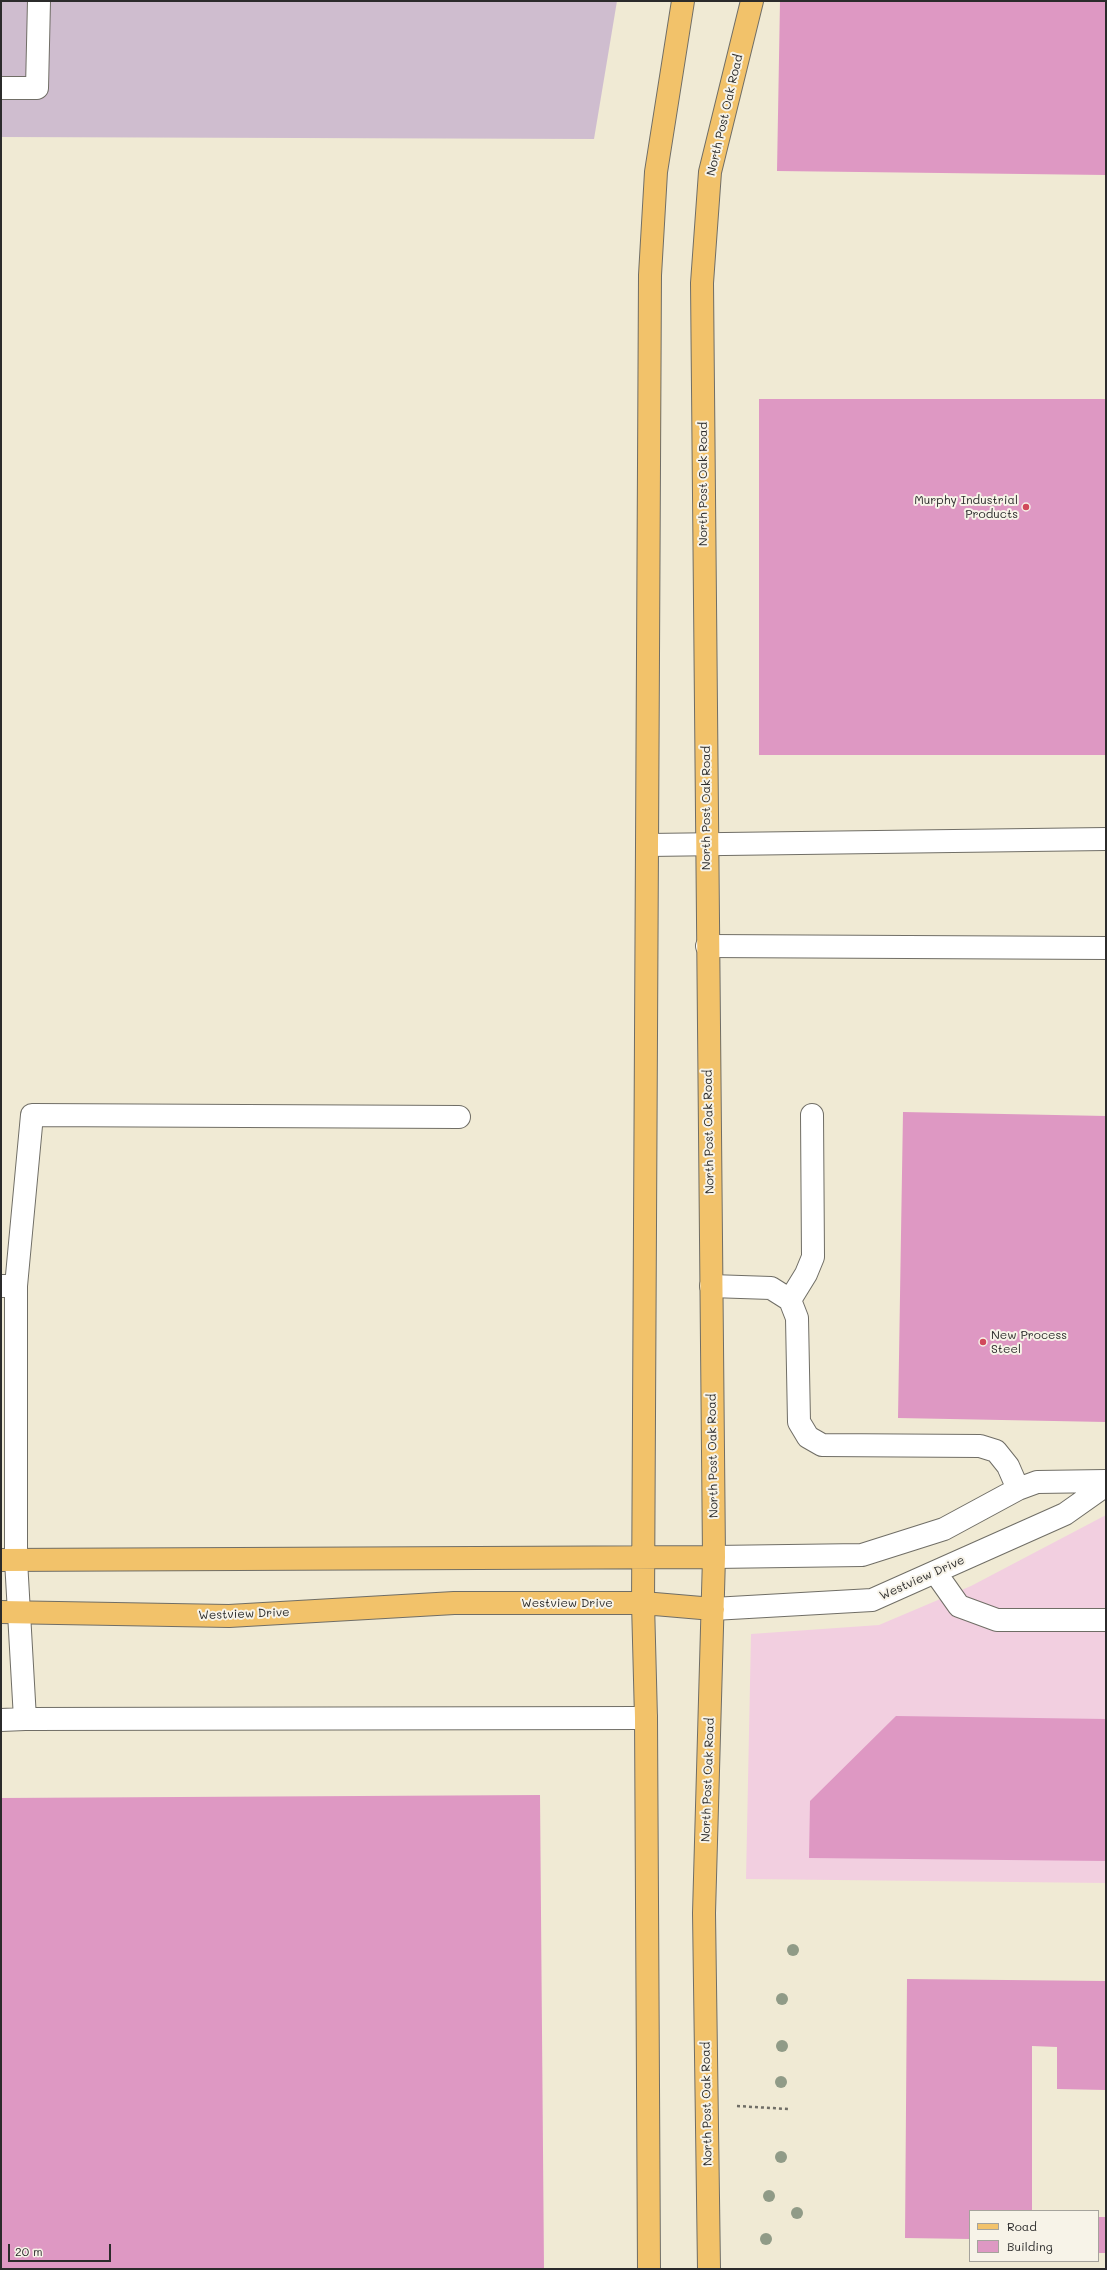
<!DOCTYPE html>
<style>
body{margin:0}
#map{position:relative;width:1107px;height:2270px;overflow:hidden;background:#f0ead4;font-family:Mali,sans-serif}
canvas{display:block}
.frame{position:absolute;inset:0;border:2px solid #2b2b2b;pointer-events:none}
.legend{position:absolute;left:969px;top:2210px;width:130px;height:52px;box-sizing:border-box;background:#f7f3e8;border:1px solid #a5a39c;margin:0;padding:5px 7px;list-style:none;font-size:12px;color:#2b2b2b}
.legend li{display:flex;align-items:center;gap:8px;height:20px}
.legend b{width:20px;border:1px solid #a5a39c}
.scale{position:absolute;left:8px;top:2244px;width:103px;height:18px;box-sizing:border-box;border:2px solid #2b2b2b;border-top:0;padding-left:5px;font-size:12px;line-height:14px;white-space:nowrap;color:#2b2b2b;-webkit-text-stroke:3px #f7f3e8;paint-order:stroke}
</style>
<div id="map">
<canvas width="1107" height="2270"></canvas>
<div class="frame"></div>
<ul class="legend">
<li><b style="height:5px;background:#f2c26a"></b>Road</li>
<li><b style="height:11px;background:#de98c3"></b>Building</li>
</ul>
<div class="scale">20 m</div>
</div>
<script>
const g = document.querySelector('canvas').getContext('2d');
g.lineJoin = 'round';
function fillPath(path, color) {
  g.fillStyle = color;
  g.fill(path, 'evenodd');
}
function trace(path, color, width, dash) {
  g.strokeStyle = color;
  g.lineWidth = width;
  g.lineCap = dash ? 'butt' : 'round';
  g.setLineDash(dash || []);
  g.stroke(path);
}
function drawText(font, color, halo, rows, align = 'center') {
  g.font = font + ' Mali,sans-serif';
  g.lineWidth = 4;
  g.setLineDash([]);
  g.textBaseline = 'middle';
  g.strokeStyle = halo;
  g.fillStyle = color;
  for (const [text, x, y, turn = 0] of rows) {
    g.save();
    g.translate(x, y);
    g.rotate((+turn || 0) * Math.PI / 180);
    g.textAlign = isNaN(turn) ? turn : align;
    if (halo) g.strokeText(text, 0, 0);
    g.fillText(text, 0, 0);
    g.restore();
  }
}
fillPath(new Path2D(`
 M1106 1515V1883L746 1879 751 1634 879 1625 971 1586Z`), '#f2cfe0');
fillPath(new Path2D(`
 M1 1H617L594 139 1 137Z`), '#cfbdcf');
fillPath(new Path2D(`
 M780 1H1106V175L777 171Z
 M759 399H1106V755H759Z
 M903 1112 1106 1116V1422L898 1418Z
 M896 1716 1106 1719V1861L809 1858 810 1801Z
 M540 1795 544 2269H1V1798Z
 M907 1979 1106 1981V2090L1057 2089V2047L1032 2046V2211H970V2239L905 2238Z
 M1098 2217H1106V2253H1098Z`), '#de98c3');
const minor = new Path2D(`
 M1 88H37L39 1
 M648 845 1106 839
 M707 946 1106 948
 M1 1286H16V1560L25 1719 1 1720
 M16 1286 32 1115 459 1117
 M711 1286 771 1288 790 1300 797 1318 799 1422 808 1437 822 1445 980 1446 996 1451 1008 1466 1018 1489
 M790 1300 806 1274 813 1257 812 1115
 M714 1557 862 1555 944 1529 1018 1489 1037 1482 1106 1481
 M935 1572 959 1606 997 1620H1106
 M713 1609 872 1600 1065 1514 1106 1485
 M25 1719 646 1718`);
const major = new Path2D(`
 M1 1560 714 1557
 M1 1612 229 1616 454 1603H643L713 1609
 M649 2269 646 1718 643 1603 650 275 656 172 683 1
 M709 2269 704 1913 714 1557 702 283 710 172 752 1`);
trace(minor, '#706e66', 24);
trace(major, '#706e66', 24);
trace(new Path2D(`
 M737 2106 788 2109`), '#706e66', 2.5, [3, 3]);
trace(minor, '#fff', 22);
trace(major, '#f2c26a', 22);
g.fillStyle = '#909b87';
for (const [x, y] of [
 [793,1950],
 [782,1999],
 [782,2046],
 [781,2082],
 [781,2157],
 [769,2196],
 [797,2213],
 [766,2239]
]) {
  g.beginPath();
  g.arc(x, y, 6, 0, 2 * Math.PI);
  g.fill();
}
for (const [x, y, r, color] of [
 [1026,507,4,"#d1495b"],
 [983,1342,4,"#d1495b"]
]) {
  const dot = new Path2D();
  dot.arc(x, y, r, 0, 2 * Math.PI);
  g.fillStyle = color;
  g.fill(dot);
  trace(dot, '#f7f3e8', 1.5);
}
drawText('12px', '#2b2b2b', '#f7f3e8', [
 ["North Post Oak Road",725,115,-77],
 ["North Post Oak Road",703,484,-90],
 ["North Post Oak Road",706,808,-90],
 ["North Post Oak Road",709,1132,-91],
 ["North Post Oak Road",713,1456,-91],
 ["Westview Drive",922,1578,-24],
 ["Westview Drive",567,1603],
 ["Westview Drive",244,1614,-2],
 ["North Post Oak Road",708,1780,-88],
 ["North Post Oak Road",707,2104,-91]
]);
drawText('12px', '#2b2b2b', '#f7f3e8', [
 ["Murphy Industrial",1018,500],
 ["Products",1018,514],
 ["New Process",991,1335,"left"],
 ["Steel",991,1349,"left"]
], 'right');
</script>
